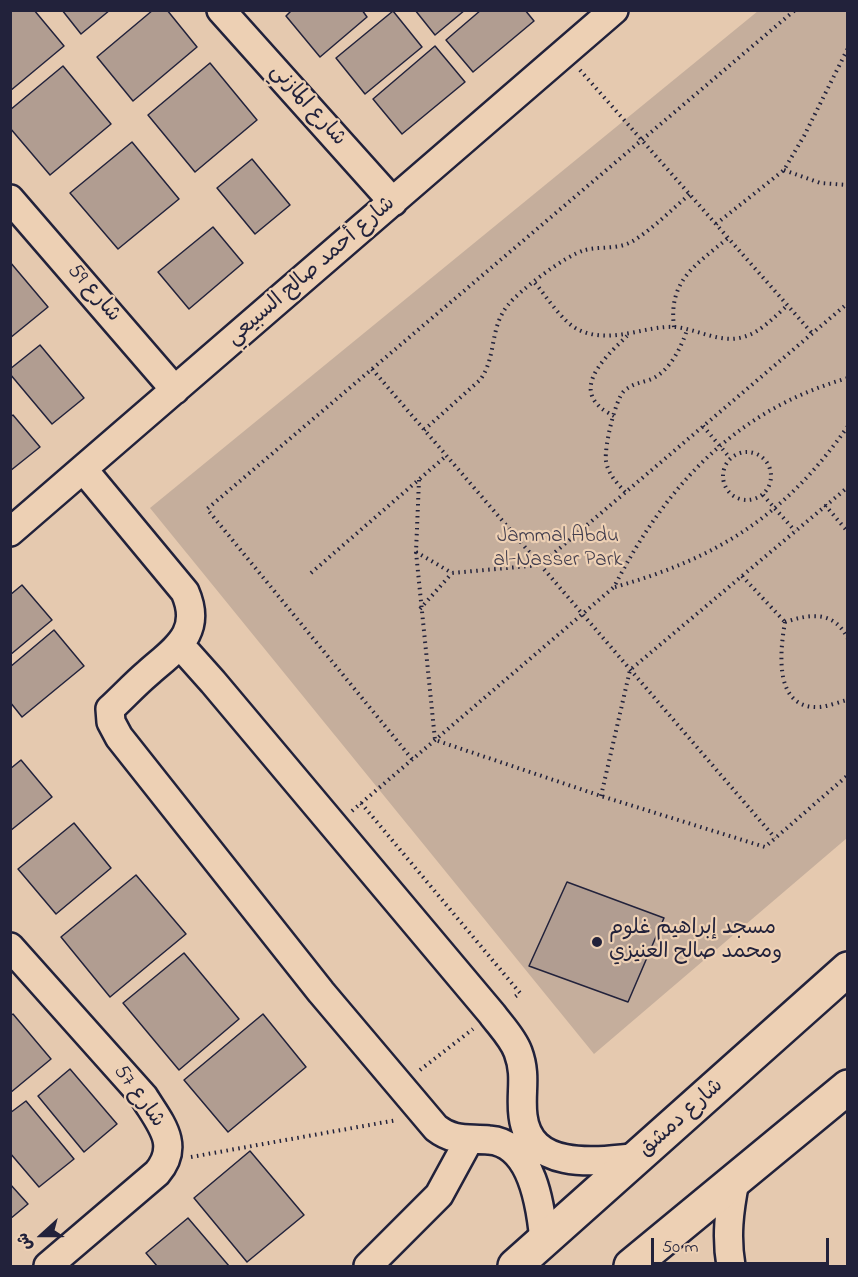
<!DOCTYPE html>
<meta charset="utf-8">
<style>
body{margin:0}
#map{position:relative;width:858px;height:1277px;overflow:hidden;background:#e5c9af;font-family:"Indie Flower","Playpen Sans Arabic",sans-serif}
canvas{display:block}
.frame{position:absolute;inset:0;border:12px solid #22223b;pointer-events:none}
.north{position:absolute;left:12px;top:1205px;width:60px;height:60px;-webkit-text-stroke:4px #edd0b4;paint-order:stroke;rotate:249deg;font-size:16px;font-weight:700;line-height:24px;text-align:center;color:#22223b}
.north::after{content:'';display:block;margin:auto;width:21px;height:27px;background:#22223b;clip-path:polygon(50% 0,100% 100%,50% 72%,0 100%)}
.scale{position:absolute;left:651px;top:1238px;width:178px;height:27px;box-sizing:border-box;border:3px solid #22223b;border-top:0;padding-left:8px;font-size:18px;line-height:21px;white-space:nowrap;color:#22223b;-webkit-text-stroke:4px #edd0b4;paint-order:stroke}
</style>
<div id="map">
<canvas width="858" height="1277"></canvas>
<div class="frame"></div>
<div class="north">ش</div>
<div class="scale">50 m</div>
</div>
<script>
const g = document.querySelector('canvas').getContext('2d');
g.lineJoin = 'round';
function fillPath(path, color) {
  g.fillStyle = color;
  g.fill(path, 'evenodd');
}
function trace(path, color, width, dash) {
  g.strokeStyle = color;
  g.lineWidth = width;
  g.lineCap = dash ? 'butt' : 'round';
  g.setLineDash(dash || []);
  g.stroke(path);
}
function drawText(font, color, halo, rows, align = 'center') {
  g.font = font + ' "Indie Flower","Playpen Sans Arabic",sans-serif';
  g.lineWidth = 4.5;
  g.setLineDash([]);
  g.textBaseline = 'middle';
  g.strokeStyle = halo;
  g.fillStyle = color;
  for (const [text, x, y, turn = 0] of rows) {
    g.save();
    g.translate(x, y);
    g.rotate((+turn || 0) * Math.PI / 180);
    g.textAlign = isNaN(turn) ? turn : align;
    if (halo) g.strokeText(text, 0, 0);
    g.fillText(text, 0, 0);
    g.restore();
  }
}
fillPath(new Path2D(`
 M758 11H847V838L594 1054 150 508Z`), '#c5ae9c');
const building = new Path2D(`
 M10 10H34L64 46 10 91Z
 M62 10H110L81 34Z
 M153 10H167L197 47 133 101 97 57Z
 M292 10H362L367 17 320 57 286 16Z
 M415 10H465L435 35Z
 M481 10H525L534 21 473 72 446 40Z
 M393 11 422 47 365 94 336 58Z
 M435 46 465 82 402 134 373 99Z
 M210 63 257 120 195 172 148 115Z
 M63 66 111 124 50 175 10 128V110Z
 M132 142 179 199 118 249 70 193Z
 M252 159 290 205 255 234 217 188Z
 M213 227 243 263 189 309 158 272Z
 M10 262 48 307 10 338Z
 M40 345 84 398 52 424 10 374V369Z
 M13 415 40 447 10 471V417Z
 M22 585 52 620 10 655V595Z
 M54 630 84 666 22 717 10 702V667Z
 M21 760 52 797 10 831V769Z
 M74 823 111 868 56 914 18 869Z
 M136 875 186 934 110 997 61 937Z
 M567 882 664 918 628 1002 529 966Z
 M184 953 239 1019 179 1070 123 1003Z
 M13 1014 51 1059 10 1093V1016Z
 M263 1014 306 1067 228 1132 184 1080Z
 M70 1069 117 1124 84 1152 38 1096Z
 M26 1101 74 1159 39 1187 10 1153V1113Z
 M250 1151 304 1215 247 1262 194 1198Z
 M10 1184 28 1204 10 1219Z
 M188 1218 229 1266H157L146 1253Z`);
fillPath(building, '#b19d91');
trace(building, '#22223b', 1.5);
const minor = new Path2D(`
 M221 10 393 202
 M10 199 175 390
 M83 469 185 592C203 633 175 649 148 673 135 684 123 697 110 709L111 722 119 737 321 992 436 1128C454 1142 468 1138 489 1140 533 1143 541 1208 544 1241
 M10 532 614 10
 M179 648 188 654 213 682 492 1014C500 1025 513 1038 518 1052 527 1076 520 1093 523 1116 530 1173 601 1161 640 1157
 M10 947 144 1097C160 1123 181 1145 157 1173L48 1266
 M368 1266 439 1195 469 1140
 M731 1266C726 1237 729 1211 735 1181`);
const major = new Path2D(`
 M515 1266 848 969
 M631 1266 848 1087`);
trace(minor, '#22223b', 32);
trace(major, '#22223b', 38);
trace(new Path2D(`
 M580 70 812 333
 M784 170 820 183 848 185
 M716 224 784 170 804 136 848 48
 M535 283C547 297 562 322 579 330 612 345 646 325 675 327 697 329 721 344 743 337 760 333 775 316 788 305
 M674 327C668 280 696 265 728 238
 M372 369 775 838
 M614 416C609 413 602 410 598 405 575 382 612 351 627 336
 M703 426 730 458
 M424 430 480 380C497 357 489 328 508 305 520 290 566 255 585 250 601 246 618 250 633 241 654 228 672 209 690 194
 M723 476a24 24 0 1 1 48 0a24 24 0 1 1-48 0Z
 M419 480 416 552 435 740 601 796 765 847 848 775
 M625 492C617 483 608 474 606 461 604 448 615 400 624 391 632 384 640 383 649 380 669 373 681 348 687 330
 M763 495 795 531
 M825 505 848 532
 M416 552 452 573 540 565 848 303
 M311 573 446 456
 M742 576 785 622
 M615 587C718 558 786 515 848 426
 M420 609 452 573
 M785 622C780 651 773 710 820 707 829 706 839 702 847 700
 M785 622C810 614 834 610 848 639
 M412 759 207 509 795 10
 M601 796 630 670 848 487
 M361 803 520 993 512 999
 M352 811 614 587C666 486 735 410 848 378
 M420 1070 473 1029
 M191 1157 397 1120`), '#22223b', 4, [1.5, 4.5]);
trace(minor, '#edd0b4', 27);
trace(major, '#edd0b4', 33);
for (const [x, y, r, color] of [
 [597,942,6,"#22223b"]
]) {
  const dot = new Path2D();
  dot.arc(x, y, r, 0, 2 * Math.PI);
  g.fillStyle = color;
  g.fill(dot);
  trace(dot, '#edd0b4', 2);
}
drawText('21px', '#22223b', '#edd0b4', [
 ["شارع المازني",307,106,48],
 ["شارع أحمد صالح السبيعي",312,272,-41],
 ["شارع 59",93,294,49],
 ["شارع 57",138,1097,54],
 ["شارع دمشق",682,1119,-42]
]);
drawText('21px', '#433e4e', '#edd0b4', [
 ["Jammal Abdu",558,538],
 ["al-Nasser Park",558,562]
]);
drawText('21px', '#22223b', '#edd0b4', [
 ["مسجد إبراهيم غلوم",609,930],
 ["ومحمد صالح العنيزي",609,954]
], 'left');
</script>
